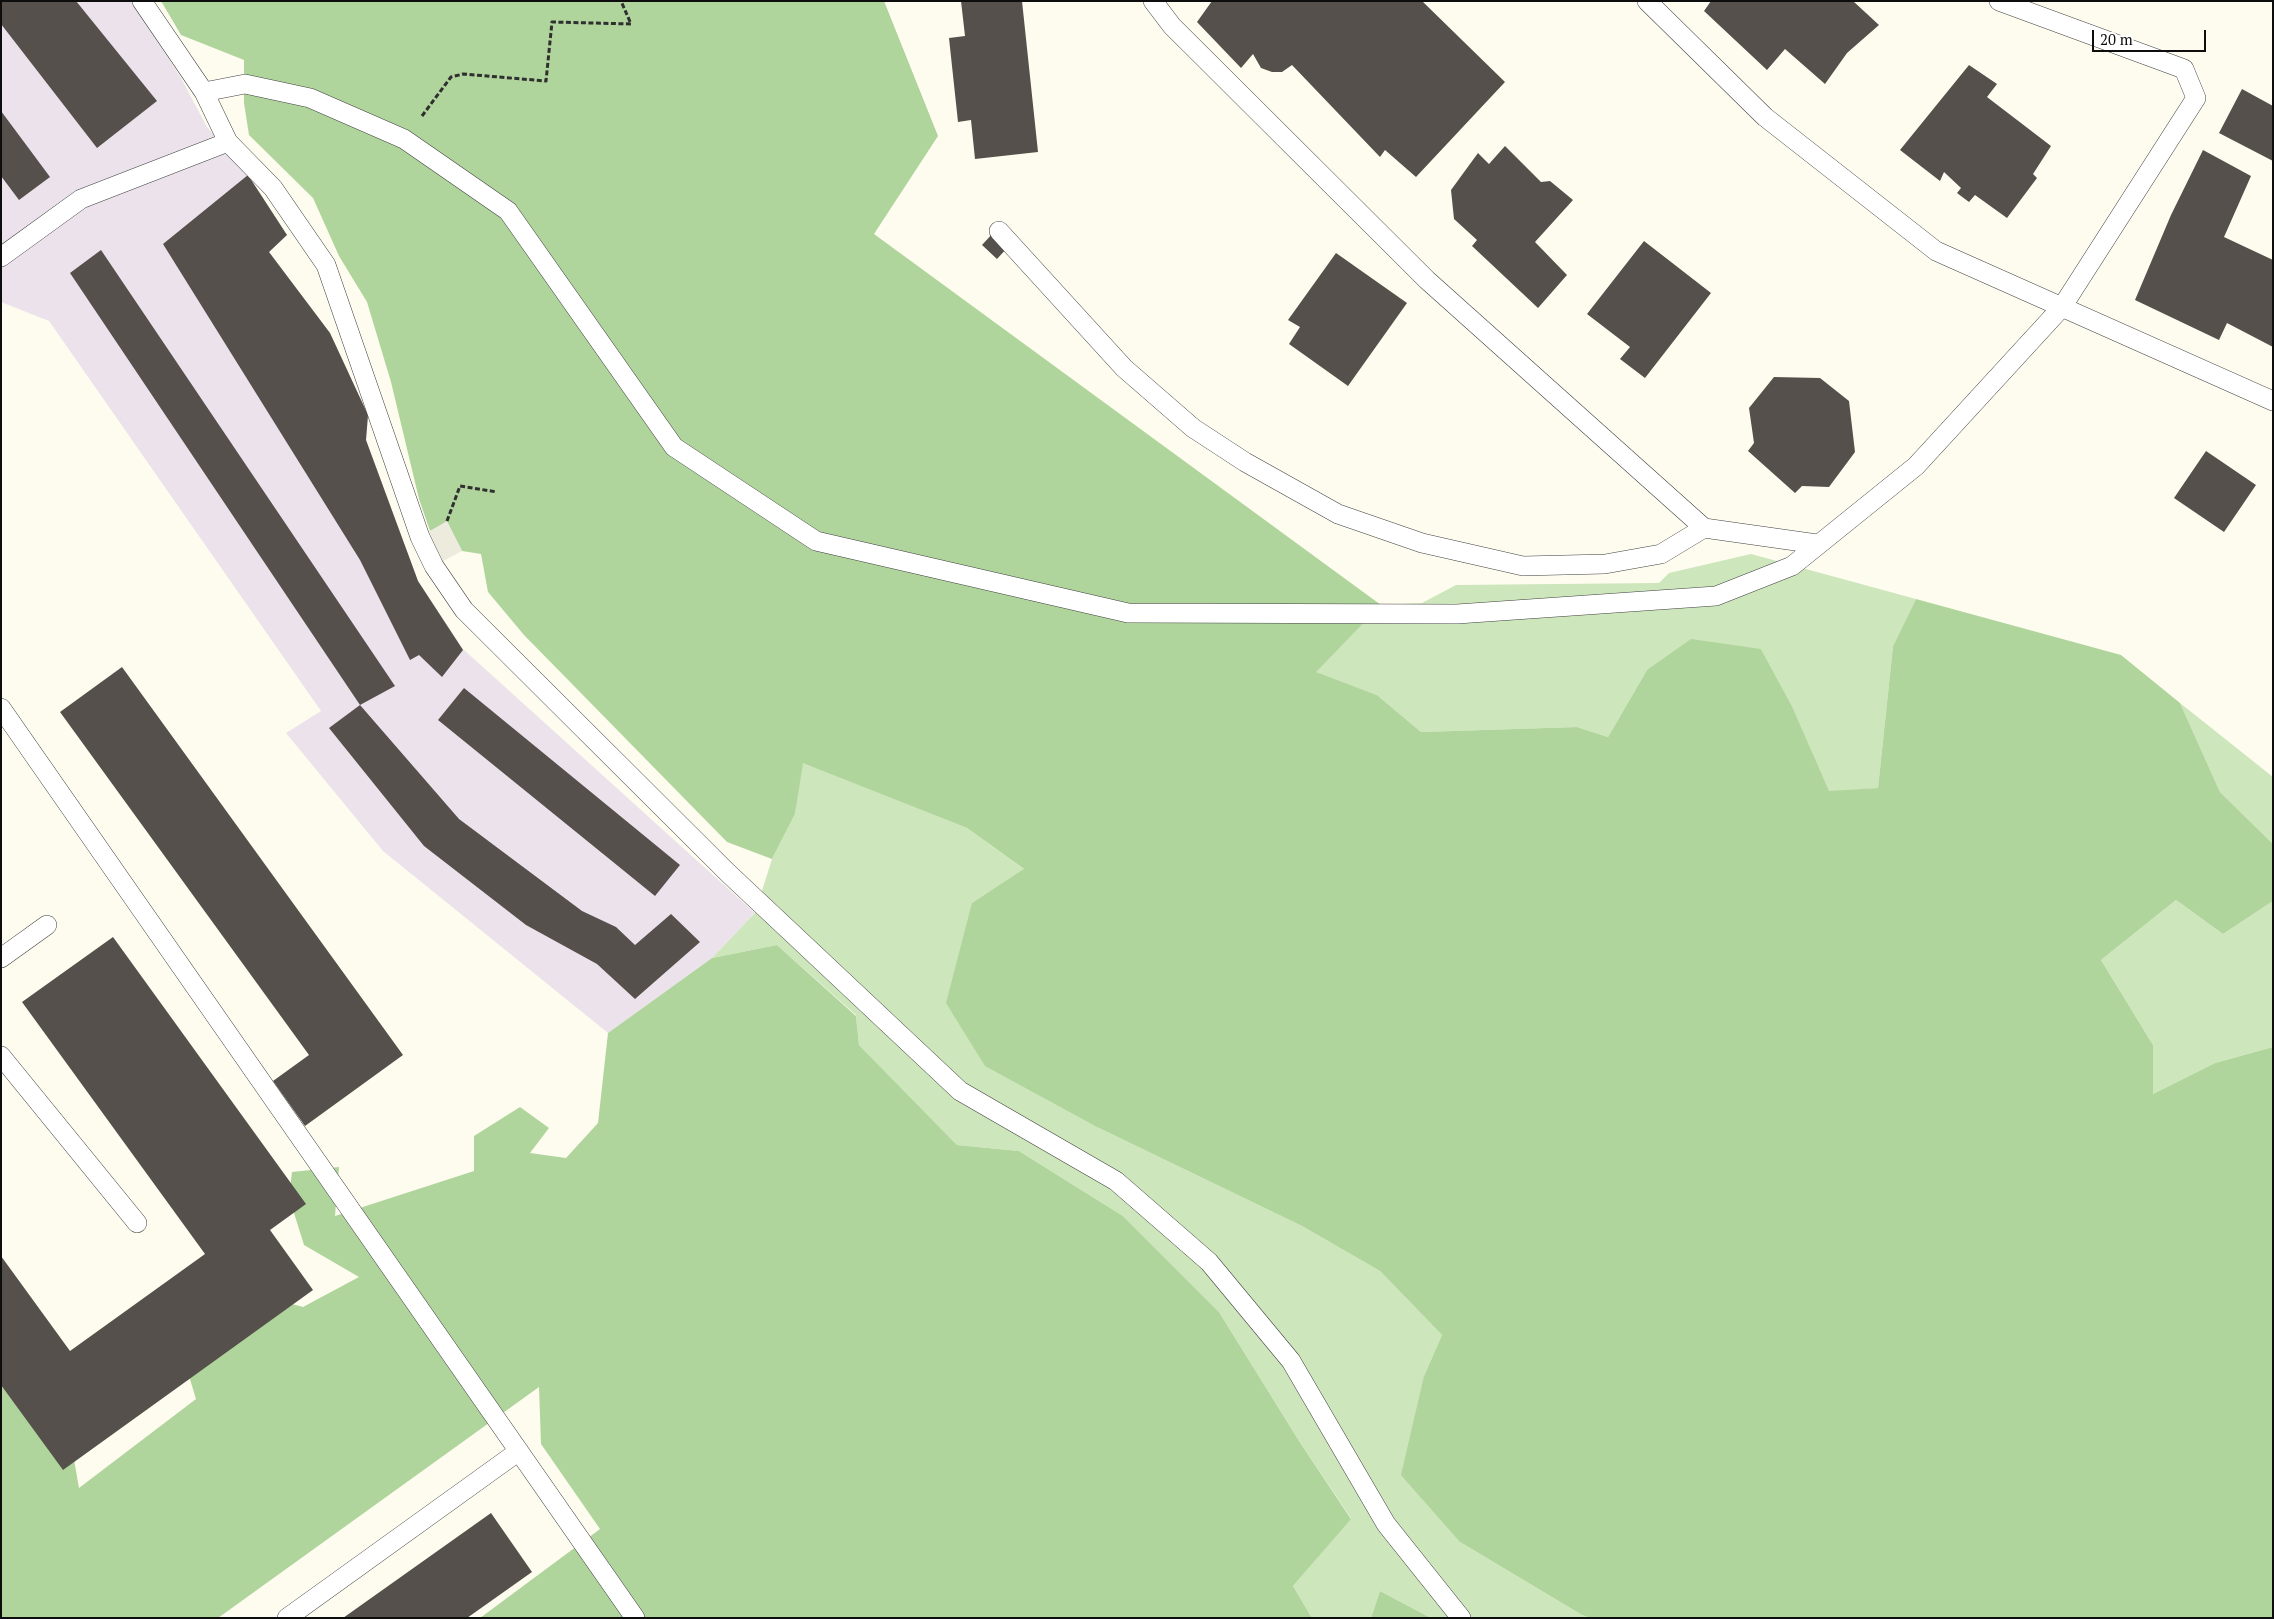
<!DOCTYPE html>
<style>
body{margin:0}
#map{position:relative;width:2274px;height:1619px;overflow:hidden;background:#fefcef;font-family:"PT Serif",serif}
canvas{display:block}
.frame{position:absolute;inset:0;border:2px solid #0d0d0d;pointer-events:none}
.scale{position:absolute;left:2092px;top:30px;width:114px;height:22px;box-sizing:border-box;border:2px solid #0d0d0d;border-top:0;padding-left:6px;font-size:15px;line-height:18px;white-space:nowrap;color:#0d0d0d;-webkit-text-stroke:4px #fff;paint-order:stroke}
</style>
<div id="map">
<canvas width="2274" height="1619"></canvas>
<div class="frame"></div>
<div class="scale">20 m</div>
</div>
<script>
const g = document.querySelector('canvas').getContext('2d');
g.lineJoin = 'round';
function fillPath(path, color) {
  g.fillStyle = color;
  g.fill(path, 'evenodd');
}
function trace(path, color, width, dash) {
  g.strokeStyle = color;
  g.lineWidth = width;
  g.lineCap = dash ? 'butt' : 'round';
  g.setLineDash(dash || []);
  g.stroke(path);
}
fillPath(new Path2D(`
 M1 1H131L181 78 207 127 248 175 287 235 269 252 330 333 368 415 366 440 418 581 463 649 755 913 712 958 608 1033 383 851 286 733 321 711 49 321 1 302Z`), '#ebe2eb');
fillPath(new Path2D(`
 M1751 554 1916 599 1893 646 1878 788 1829 792 1792 706 1761 649 1647 670 1608 737 1577 727 1421 732 1377 695 1315 672 1381 605 1422 603 1456 585 1659 583 1669 573Z
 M2180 703 2273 777V844L2220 792Z
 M802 762 967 828 1025 870 972 903 1099 1128 1302 1226 1380 1271 1442 1335 1424 1376 1460 1542 1582 1615 1591 1618H1431L1380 1591 1371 1618H1312L1293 1586 1351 1518 1299 1441 1219 1312 1123 1216 1019 1151 957 1145 859 1045 856 1015 777 945 712 958 755 913 772 859 795 814Z
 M2176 900 2223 934 2273 901V1047L2215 1063 2153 1094V1045L2101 960Z`), '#cde6bb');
fillPath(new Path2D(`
 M161 1H884L938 136 874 234 1381 605 1316 672 1377 695 1421 732 1577 727 1608 737 1647 670 1691 639 1761 649 1792 706 1829 791 1878 788 1893 646 1916 599 2121 655 2180 703 2220 792 2273 844V901L2223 934 2176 900 2101 960 2153 1045V1094L2215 1063 2273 1047V1618H1591L1582 1615 1460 1542 1401 1475 1424 1376 1442 1335 1380 1271 1302 1226 1099 1128 985 1066 946 1003 972 903 1024 869 967 828 803 763 795 814 772 859 727 842 524 635 488 592 481 554 462 551 447 522 430 531 419 499 391 382 367 302 339 256 313 198 249 135 244 103V60L181 35Z
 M777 945 856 1016 859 1045 957 1145 1019 1151 1123 1216 1219 1312 1299 1441 1351 1519 1293 1586 1312 1618H480L600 1529 541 1444 539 1387 218 1618H1V1330L69 1431 79 1488 196 1399 172 1320 242 1290 303 1307 359 1277 304 1245 289 1197 292 1172 339 1167 335 1216 474 1171V1136L520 1107 549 1128 530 1153 566 1158 598 1123 608 1033 712 958Z
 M1380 1591 1431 1618H1371Z`), '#b0d59c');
fillPath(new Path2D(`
 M447 521 462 551 434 566 420 537Z`), '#edebde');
fillPath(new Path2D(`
 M1 1H76L157 101 97 148 1 24Z
 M961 1H1022L1038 152 975 159 971 120 958 122 949 38 965 36Z
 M1212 1H1422L1505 82 1416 177 1385 150 1380 157 1292 65 1282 72H1272L1261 68 1253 54 1241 68 1197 22Z
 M1711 1H1853L1879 25 1847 53 1825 84 1785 49 1767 70 1704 11Z
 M1969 65 1997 84 1987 97 2051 146 2033 174 2037 178 2007 218 1975 195 1969 202 1957 193 1961 188 1944 172 1940 181 1900 150Z
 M2242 89 2273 106V161L2219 133Z
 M1 111 50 177 19 200 1 176Z
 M1505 146 1541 182 1550 181 1573 200 1535 242 1567 275 1538 308 1472 246 1477 240 1454 219 1451 190 1478 153 1489 164Z
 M2203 150 2251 176 2224 237 2273 260V347L2227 323 2219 340 2135 300 2171 215Z
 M248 175 287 235 269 252 330 333 368 415 366 440 418 581 463 650 442 677 419 655 410 660 360 560 163 244Z
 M993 233 1008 247 997 259 982 245Z
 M1644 241 1711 293 1645 378 1620 359 1630 347 1587 314Z
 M101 250 395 686 360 705 70 273Z
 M1336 253 1407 303 1348 386 1289 344 1300 327 1288 320Z
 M1774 377 1820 378 1849 401 1855 452 1829 487 1802 486 1795 493 1748 451 1754 443 1749 408Z
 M2206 451 2256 485 2224 532 2174 498Z
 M122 667 403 1055 305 1126 273 1081 309 1055 60 712Z
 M464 688 680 865 655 896 438 720Z
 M360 705 459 819 582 911 616 927 635 945 671 914 700 942 635 999 597 964 526 925 424 846 329 728Z
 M113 937 306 1204 270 1230 313 1290 63 1470 1 1385V1256L70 1351 205 1254 22 1002Z
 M491 1513 532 1572 467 1618H343Z`), '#55504b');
const service = new Path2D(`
 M142 1 204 92 228 142 273 188 326 265 420 537 434 566 464 610 728 873 960 1091 1116 1181 1209 1262 1291 1361 1386 1524 1461 1618
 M1153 1 1172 26 1427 280 1704 528 1817 544
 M1647 1 1765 117 1936 251 2273 401
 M204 92 245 84 310 98 404 139 508 211 674 447 816 541 1128 613 1457 614 1716 596 1792 566 1916 466 2062 307 2196 98 2184 69 1999 1
 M999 231 1124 368 1193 428 1245 462 1338 514 1422 543 1523 566 1605 564 1661 554 1704 528
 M1 257 81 199 228 142
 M1 708 635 1618
 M1 958 47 925
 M1 1056 137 1223
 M287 1618 519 1451`);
trace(service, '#404040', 20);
trace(new Path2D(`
 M422 116 451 77 463 74 546 81 552 22 631 24 621 1
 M447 521 460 486 497 492`), '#2f2f2f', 3, [5, 2.5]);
trace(service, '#fff', 19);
</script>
